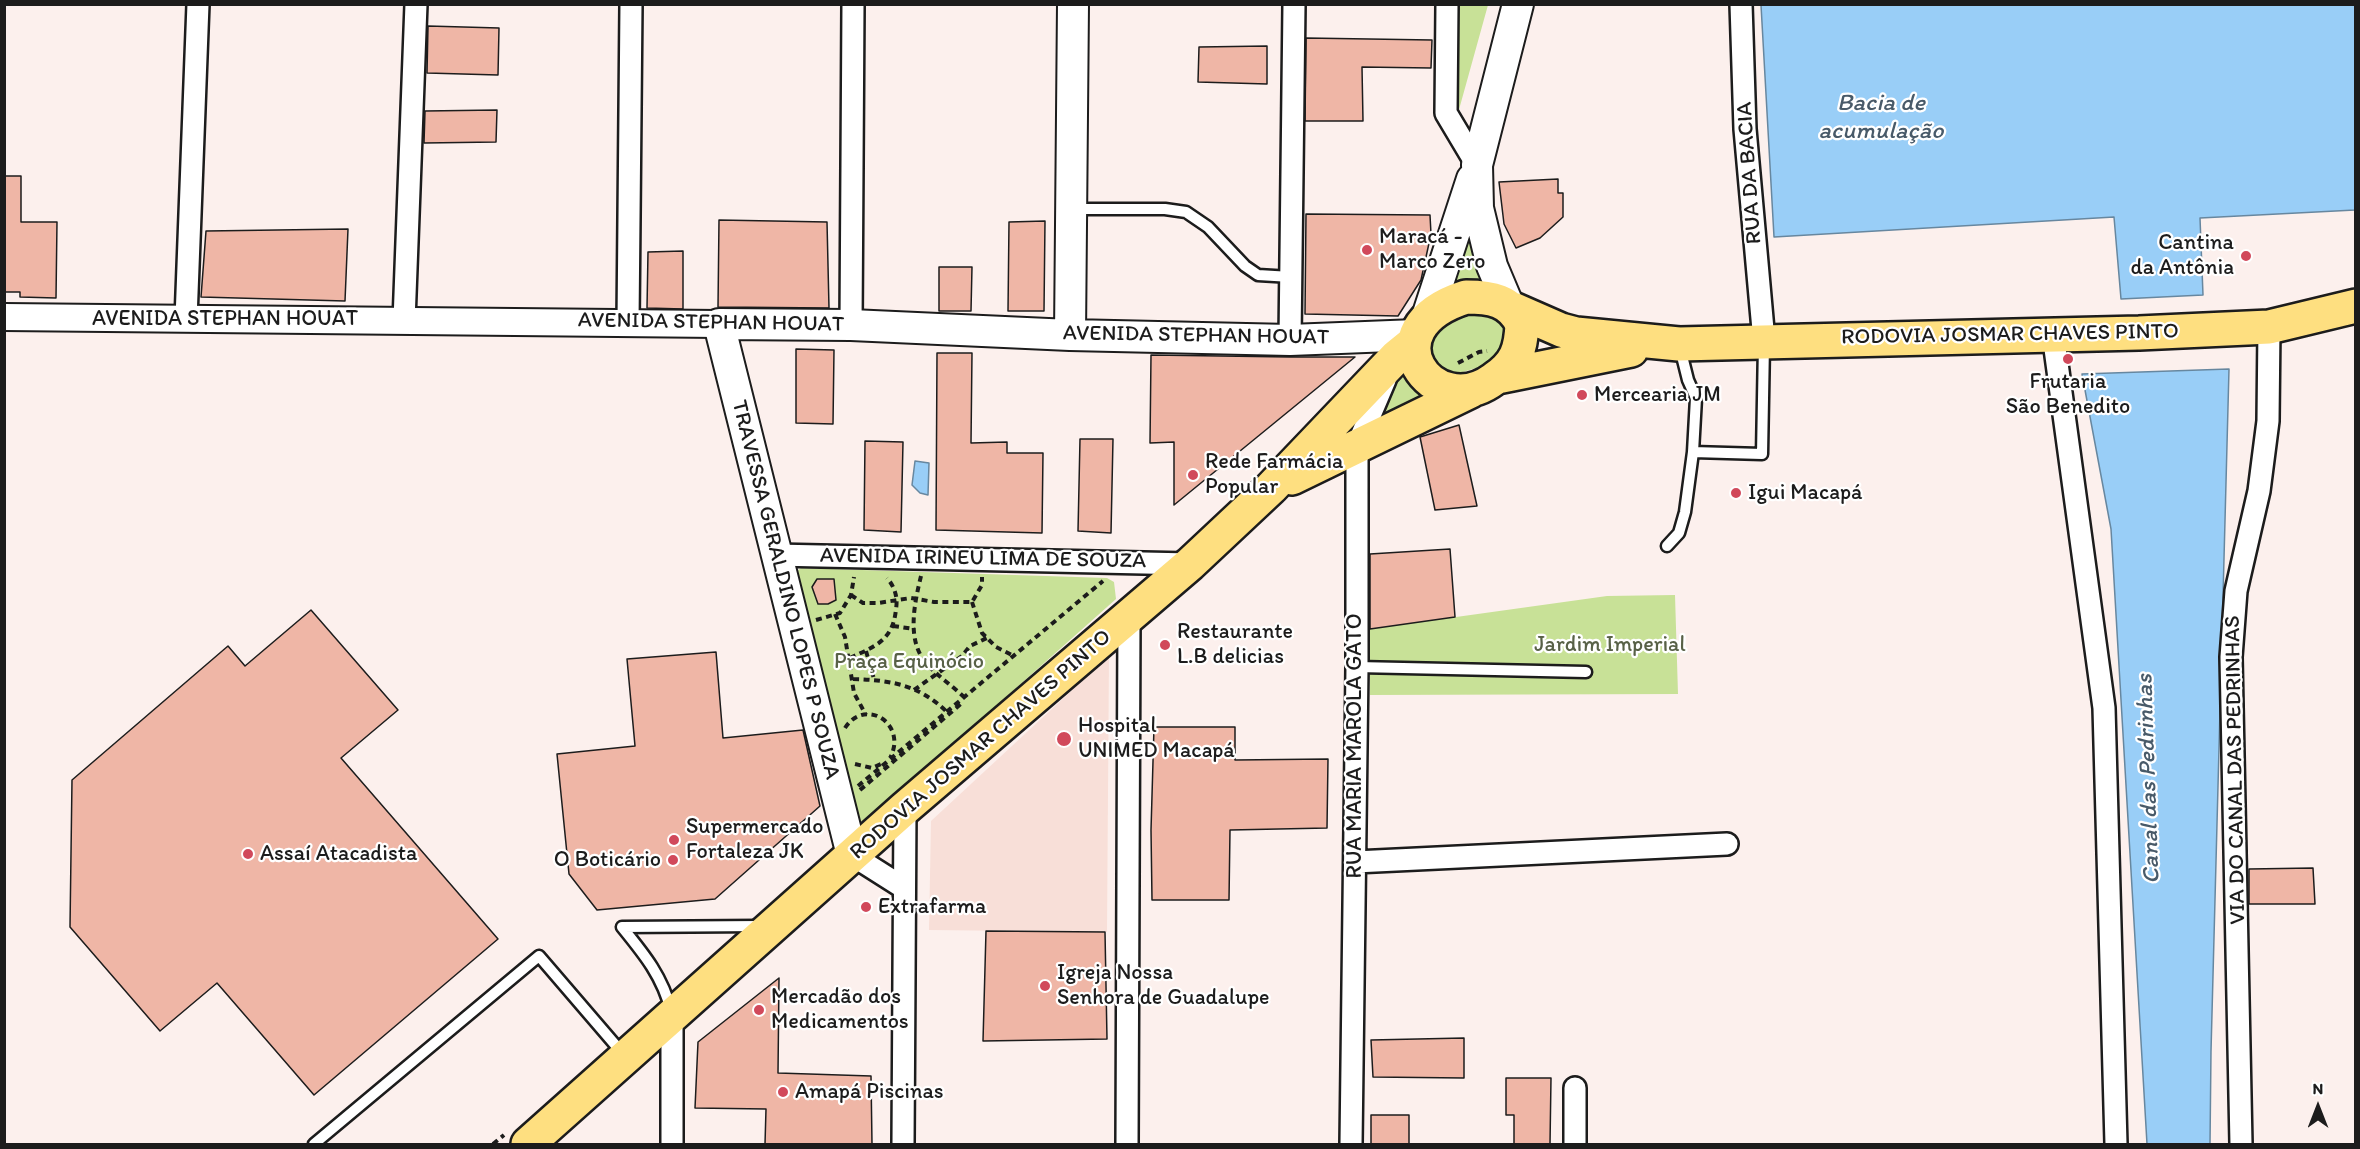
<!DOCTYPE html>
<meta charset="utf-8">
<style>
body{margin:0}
#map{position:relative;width:2360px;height:1149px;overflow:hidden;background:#fcf0ed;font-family:Itim,sans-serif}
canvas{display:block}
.frame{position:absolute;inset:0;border:6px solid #1c1c1c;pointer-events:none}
.north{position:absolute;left:2288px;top:1077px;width:60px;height:60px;-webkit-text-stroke:4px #fff;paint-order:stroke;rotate:0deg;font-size:16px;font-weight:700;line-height:24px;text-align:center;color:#1c1c1c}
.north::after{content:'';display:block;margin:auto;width:21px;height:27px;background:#1c1c1c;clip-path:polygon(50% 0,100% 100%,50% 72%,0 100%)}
</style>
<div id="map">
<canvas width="2360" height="1149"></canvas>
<div class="frame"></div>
<div class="north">N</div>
</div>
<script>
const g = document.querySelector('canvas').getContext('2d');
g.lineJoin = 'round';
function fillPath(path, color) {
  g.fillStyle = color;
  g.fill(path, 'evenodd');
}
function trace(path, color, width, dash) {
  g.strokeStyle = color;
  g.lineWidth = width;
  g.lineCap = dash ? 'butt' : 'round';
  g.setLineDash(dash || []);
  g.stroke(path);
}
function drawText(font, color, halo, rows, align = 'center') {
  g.font = font + ' Itim,sans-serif';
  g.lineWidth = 4.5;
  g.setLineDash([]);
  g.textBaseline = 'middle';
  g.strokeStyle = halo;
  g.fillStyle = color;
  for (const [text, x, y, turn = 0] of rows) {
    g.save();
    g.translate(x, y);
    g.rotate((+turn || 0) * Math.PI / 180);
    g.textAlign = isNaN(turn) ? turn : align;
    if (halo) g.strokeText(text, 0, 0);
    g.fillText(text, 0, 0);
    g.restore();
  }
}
fillPath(new Path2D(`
 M1109 656 1107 932 929 930 931 821Z`), '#f8dfd8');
fillPath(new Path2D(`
 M1458 5H1488L1455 124Z
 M1465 219 1491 287 1441 296Z
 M1484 309 1510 327 1505 348 1486 365 1453 375 1433 368C1424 352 1431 330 1448 319 1457 313 1473 312 1484 309Z
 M1400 364 1417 381 1428 404 1367 431Z
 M801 568 1107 578 1114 582 1116 599 868 820 861 821 853 818 797 578V571Z
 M1675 595 1678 694 1370 695V629L1607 596Z`), '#c8e197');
const water = new Path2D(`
 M1761 5H2355V210L2200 218 2203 295 2121 299 2114 217 1774 237Z
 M2229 369 2211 1051 2210 1144H2147L2111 529 2082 374Z
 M915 461 929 463 928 495 920 493 912 485Z`);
fillPath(water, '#99cef7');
trace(water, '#67879f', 1.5);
const building = new Path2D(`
 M428 26 499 28 498 75 427 73Z
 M1306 38 1432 40 1431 68 1362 67 1363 121H1305Z
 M1267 46V84L1198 82 1199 47Z
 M497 110 496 142 424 143 425 111Z
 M4 176H21V222H57L56 298 20 297V292H4Z
 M1558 179V193H1563V217L1540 238 1516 248 1504 224 1499 182Z
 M1306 214 1430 215 1431 234 1421 280 1398 316 1305 314Z
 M719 220 827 222 829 308 718 307Z
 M1045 221 1044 311H1008L1009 222Z
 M348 229 345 301 201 297 206 231Z
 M683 251V309L647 308 648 252Z
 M939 267H972L971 311H939Z
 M796 349 834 350 833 424 796 423Z
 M937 353H972L971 443 1007 442V453H1043L1042 533 936 530Z
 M1151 355 1290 357H1355L1174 505V442L1150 443Z
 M1459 425 1477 506 1435 510 1420 437Z
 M1080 439H1113L1111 533 1078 531Z
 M865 441 903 442 901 532 864 530Z
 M1450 549 1455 617 1370 629V554Z
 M817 579H834L836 600 828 604H818L812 587Z
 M311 610 398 710 341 758 498 939 314 1095 217 983 160 1031 70 927 72 780 228 646 245 666Z
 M716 652 723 738 803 730 820 806 715 899 597 910 569 874 557 754 635 746 627 659Z
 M1154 727H1235V760L1328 759 1327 828 1230 830 1229 900H1152L1151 830Z
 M2313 868 2315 904H2249V869Z
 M986 931 1105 932 1107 1039 983 1041Z
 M779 978 778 1073 871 1076 872 1144H765L766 1109 695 1108 698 1042Z
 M1464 1038V1078L1373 1077 1371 1040Z
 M1506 1078H1551L1550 1144H1514V1115H1506Z
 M1371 1115H1409V1144H1371Z`);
fillPath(building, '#efb6a6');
trace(building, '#1c1c1c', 1.5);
const service = new Path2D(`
 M1072 209H1165L1186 212 1208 227 1245 266 1258 275 1291 277
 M1693 452 1762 454 1764 344
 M1667 546 1679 533 1685 512 1693 452 1696 398 1688 380 1680 348
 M1357 667 1586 672
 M622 927 761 926
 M622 927C644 954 663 977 671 1011
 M314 1144 539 956 624 1055`);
const minor = new Path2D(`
 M1447 4 1446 113 1477 165
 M1741 4 1745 129 1764 341
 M186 319 198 4
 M404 321 416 4
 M628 323 631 4
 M851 325 853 4
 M2053 334 2104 708 2116 1144
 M1290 340 1294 4
 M775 555 1190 564
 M852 855 904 888
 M1355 862 1727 844
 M1575 1088V1144
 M672 1144V1016
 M903 1144 905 808
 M1127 1144 1129 617
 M1351 1144 1357 667V446L1385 380
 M2241 1144 2231 657 2236 591 2259 491 2268 421 2269 327`);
const tertiary = new Path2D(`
 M4 317 719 324`);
const secondary = new Path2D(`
 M1508 304 1492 266 1478 208 1477 165 1518 4
 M1426 320 1472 179
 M1070 335 1073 4
 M852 855 719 324 851 325 1070 335 1290 340 1416 335`);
const primary = new Path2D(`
 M1466 297C1491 297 1510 300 1522 324 1521 350 1516 364 1494 379 1433 424 1364 329 1466 297Z
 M1513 309 1561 330 1576 334 1679 344 2139 333 2269 327 2356 306
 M1497 377 1631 350
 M1292 478 1471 391
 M528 1144 905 808 1190 564 1271 488 1397 356 1413 343`);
trace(service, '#1c1c1c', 15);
trace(minor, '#1c1c1c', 26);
trace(tertiary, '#1c1c1c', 30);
trace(secondary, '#1c1c1c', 34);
trace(primary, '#1c1c1c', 38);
trace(new Path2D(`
 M1458 363 1479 352 1487 351
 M921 576C915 601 907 636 923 659 934 674 952 685 965 698
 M851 595 863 603H878L911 598 934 602H972L982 585V577
 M972 602 982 633 996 647 1014 656
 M835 614 845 637 854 693 866 715
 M816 620 840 613 851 595 854 577
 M893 626 914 629
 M866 651 874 679
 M850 658C875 646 893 641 896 609 898 598 895 587 887 578
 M853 679C891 680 920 685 948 713
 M914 690 962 656 970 646 987 638
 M845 728C866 696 908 725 890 758
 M855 764 872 768 881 764
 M858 786 1103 581
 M860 790 962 703
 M493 1144 504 1135`), '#1c1c1c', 4, [6, 4.5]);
trace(service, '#fff', 10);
trace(minor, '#fff', 21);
trace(tertiary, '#fff', 26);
trace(secondary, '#fff', 30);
trace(primary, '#fedf80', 33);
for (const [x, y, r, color] of [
 [1367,250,6,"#d1495b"],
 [2246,256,6,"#d1495b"],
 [2068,359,6,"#d1495b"],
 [1582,395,6,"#d1495b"],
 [1193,475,6,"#d1495b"],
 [1736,493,6,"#d1495b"],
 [1165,645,6,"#d1495b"],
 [1064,739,8,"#d1495b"],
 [674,840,6,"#d1495b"],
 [248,854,6,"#d1495b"],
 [673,860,6,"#d1495b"],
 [866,907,6,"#d1495b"],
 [1045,986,6,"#d1495b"],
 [759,1010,6,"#d1495b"],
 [783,1092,6,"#d1495b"]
]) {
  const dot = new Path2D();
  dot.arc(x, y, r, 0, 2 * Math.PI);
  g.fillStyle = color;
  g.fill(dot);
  trace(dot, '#fff', 2);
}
drawText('22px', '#1c1c1c', '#fff', [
 ["RUA DA BACIA",1750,173,-94],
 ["AVENIDA STEPHAN HOUAT",225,319],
 ["AVENIDA STEPHAN HOUAT",711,323,1],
 ["RODOVIA JOSMAR CHAVES PINTO",2010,335,-1],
 ["AVENIDA STEPHAN HOUAT",1196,336,1],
 ["AVENIDA IRINEU LIMA DE SOUZA",983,559,1],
 ["TRAVESSA GERALDINO LOPES P SOUZA",785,590,76],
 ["RODOVIA JOSMAR CHAVES PINTO",981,745,-41],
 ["RUA MARIA MAROLA GATO",1355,746,-90],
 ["VIA DO CANAL DAS PEDRINHAS",2236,770,-91]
]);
drawText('22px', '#1c1c1c', '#fff', [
 ["Maracá -",1379,237],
 ["Marco Zero",1379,262],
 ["Cantina",2234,243,"right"],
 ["da Antônia",2234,268,"right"],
 ["Frutaria",2068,382,"center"],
 ["São Benedito",2068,407,"center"],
 ["Mercearia JM",1594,395],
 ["Rede Farmácia",1205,462],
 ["Popular",1205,487],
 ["Igui Macapá",1748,493],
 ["Restaurante",1177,632],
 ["L.B delicias",1177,657],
 ["Hospital",1078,726],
 ["UNIMED Macapá",1078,751],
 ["Supermercado",686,827],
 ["Fortaleza JK",686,852],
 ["Assaí Atacadista",260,854],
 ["O Boticário",661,860,"right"],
 ["Extrafarma",878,907],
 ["Igreja Nossa",1057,973],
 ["Senhora de Guadalupe",1057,998],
 ["Mercadão dos",771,997],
 ["Medicamentos",771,1022],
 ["Amapá Piscinas",795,1092]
], 'left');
drawText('22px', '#586147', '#fff', [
 ["Jardim Imperial",1610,645],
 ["Praça Equinócio",909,662]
]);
drawText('italic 24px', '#485a69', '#fff', [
 ["Bacia de",1881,104],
 ["acumulação",1881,132],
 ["Canal das Pedrinhas",2149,779,-92]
]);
</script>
